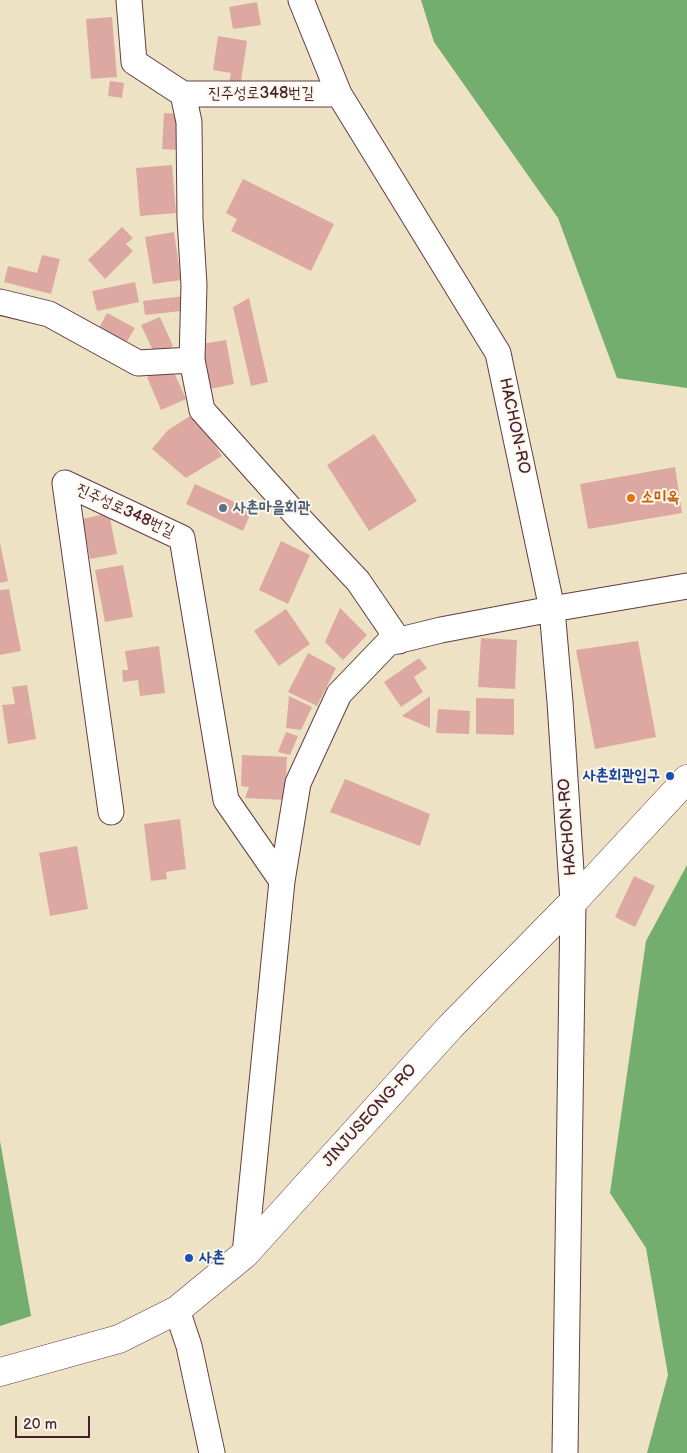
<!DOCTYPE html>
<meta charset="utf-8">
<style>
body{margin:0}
#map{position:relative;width:687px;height:1453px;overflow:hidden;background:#eee2c4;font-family:"Balsamiq Sans",sans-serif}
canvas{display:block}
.scale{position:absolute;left:15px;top:1416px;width:75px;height:22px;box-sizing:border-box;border:2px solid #4a1f2b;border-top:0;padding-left:6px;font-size:15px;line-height:18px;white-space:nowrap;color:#4a1f2b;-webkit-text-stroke:4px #fbf7ec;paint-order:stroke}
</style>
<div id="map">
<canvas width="687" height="1453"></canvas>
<div class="scale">20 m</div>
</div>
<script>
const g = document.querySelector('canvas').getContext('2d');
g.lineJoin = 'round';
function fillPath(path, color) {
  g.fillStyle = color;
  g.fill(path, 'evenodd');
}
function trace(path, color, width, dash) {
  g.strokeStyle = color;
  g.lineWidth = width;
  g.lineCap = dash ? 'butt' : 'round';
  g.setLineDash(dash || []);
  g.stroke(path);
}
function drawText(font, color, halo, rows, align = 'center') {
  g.font = font + ' "Balsamiq Sans","Poor Story",sans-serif';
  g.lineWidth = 4;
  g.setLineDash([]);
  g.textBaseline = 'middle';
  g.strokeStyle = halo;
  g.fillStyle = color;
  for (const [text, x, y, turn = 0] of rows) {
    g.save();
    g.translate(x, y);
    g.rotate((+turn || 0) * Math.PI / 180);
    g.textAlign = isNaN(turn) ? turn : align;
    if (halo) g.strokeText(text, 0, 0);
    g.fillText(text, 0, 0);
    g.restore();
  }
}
fillPath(new Path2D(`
 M421 0H687V388L617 378 558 218 434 42Z
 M687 865V1453H647L668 1375 646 1248 610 1193 646 941Z
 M0 1141 31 1316 0 1326Z`), '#74ae6e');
fillPath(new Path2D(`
 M257 2 261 25 233 29 229 7Z
 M112 17 117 77 91 79 86 19Z
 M218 36 247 41 241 81 229 84 231 73 213 70Z
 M110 81 124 83 122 98 108 96Z
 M164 113 182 114 181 150 162 149Z
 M172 165 176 213 140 216 136 168Z
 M243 179 334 224 311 271 231 231 237 219 226 213Z
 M122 227 133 238 126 244 133 251 105 279 88 260Z
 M174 232 181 280 153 284 145 237Z
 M42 255 60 259 51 294 4 282 8 266 37 273Z
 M135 282 139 302 97 311 92 291Z
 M184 296 181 311 145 315 143 301Z
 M249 298 268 382 251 386 233 307Z
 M107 313 135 328 126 343 99 328Z
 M160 317 173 346 155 355 141 325Z
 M226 340 234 384 210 389 202 344Z
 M171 366 186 399 161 410 147 377Z
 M195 413 222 456 186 478 152 449 168 430Z
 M374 434 417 501 369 531 327 465Z
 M675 467 682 513 588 529 580 484Z
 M195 484 252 510 243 531 186 504Z
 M109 513 117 554 90 559 82 519Z
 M281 541 310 555 288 604 259 590Z
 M0 543 8 581 0 583Z
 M123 565 133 617 105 622 95 570Z
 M9 589 21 651 0 655V590Z
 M340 608 367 635 343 660 325 642Z
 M286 609 310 644 279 666 254 631Z
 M481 638 517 640 515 689 478 687Z
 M638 641 656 737 595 749 576 650Z
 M159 646 165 693 140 696 138 680 123 682 122 670H128L125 651Z
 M308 653 336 668 317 706 288 692Z
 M419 658 427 668 414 677 423 692 401 707 384 682Z
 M27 685 36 739 8 744 2 705 15 704 12 687Z
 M289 696 312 707 301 730 286 728Z
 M430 696V728L402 716Z
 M476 698 514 699V735L476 734Z
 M438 709 470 711 469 734 436 733Z
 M286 732 298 736 290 755 278 752Z
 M242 755 287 757 285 800 245 798 249 787 241 786Z
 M345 779 430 814 420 846 330 812Z
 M180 819 186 869 166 872 167 879 151 881 144 824Z
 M77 846 88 909 50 916 39 853Z
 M634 876 655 886 635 927 615 917Z`), '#dda8a1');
const minor = new Path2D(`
 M129 0 134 62 183 94 189 122 190 219 194 285 192 360 202 410 296 515 358 581 399 641
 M301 0 339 94 498 353 552 609 560 702 573 902 565 1453
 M183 94H339
 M0 302 49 314 138 363 192 360
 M111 812 65 483 182 538 226 800 282 881
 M245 1254 282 881 298 783 339 694 388 643 441 630 552 609 687 586
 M177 1310 189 1346 212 1453`);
const major = new Path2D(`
 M0 1372 119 1339 177 1310 245 1254 451 1026 573 902 687 779`);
trace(minor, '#633c42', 27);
trace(major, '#633c42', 29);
trace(minor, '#fff', 25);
trace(major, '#fff', 28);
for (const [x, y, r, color] of [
 [631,498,5,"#e8710a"],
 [223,508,5,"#5c6f8a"],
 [670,776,5,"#1a4fb4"],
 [189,1258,5,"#1a4fb4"]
]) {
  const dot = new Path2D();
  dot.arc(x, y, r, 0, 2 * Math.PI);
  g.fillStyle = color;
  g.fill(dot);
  trace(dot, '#fbf7ec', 2);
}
drawText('16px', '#4a1f2b', '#fbf7ec', [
 ["진주성로348번길",261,94],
 ["HACHON-RO",514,426,78],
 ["진주성로348번길",125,511,25],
 ["HACHON-RO",568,827,-94],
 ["JINJUSEONG-RO",370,1116,-48]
]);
drawText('bold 16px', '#c56008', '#fbf7ec', [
 ["소미옥",641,498]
], 'left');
drawText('bold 16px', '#4e5e75', '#fbf7ec', [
 ["사촌마을회관",233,508]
], 'left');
drawText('bold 16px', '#164399', '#fbf7ec', [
 ["사촌회관입구",660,776],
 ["사촌",199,1258,"left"]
], 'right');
</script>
